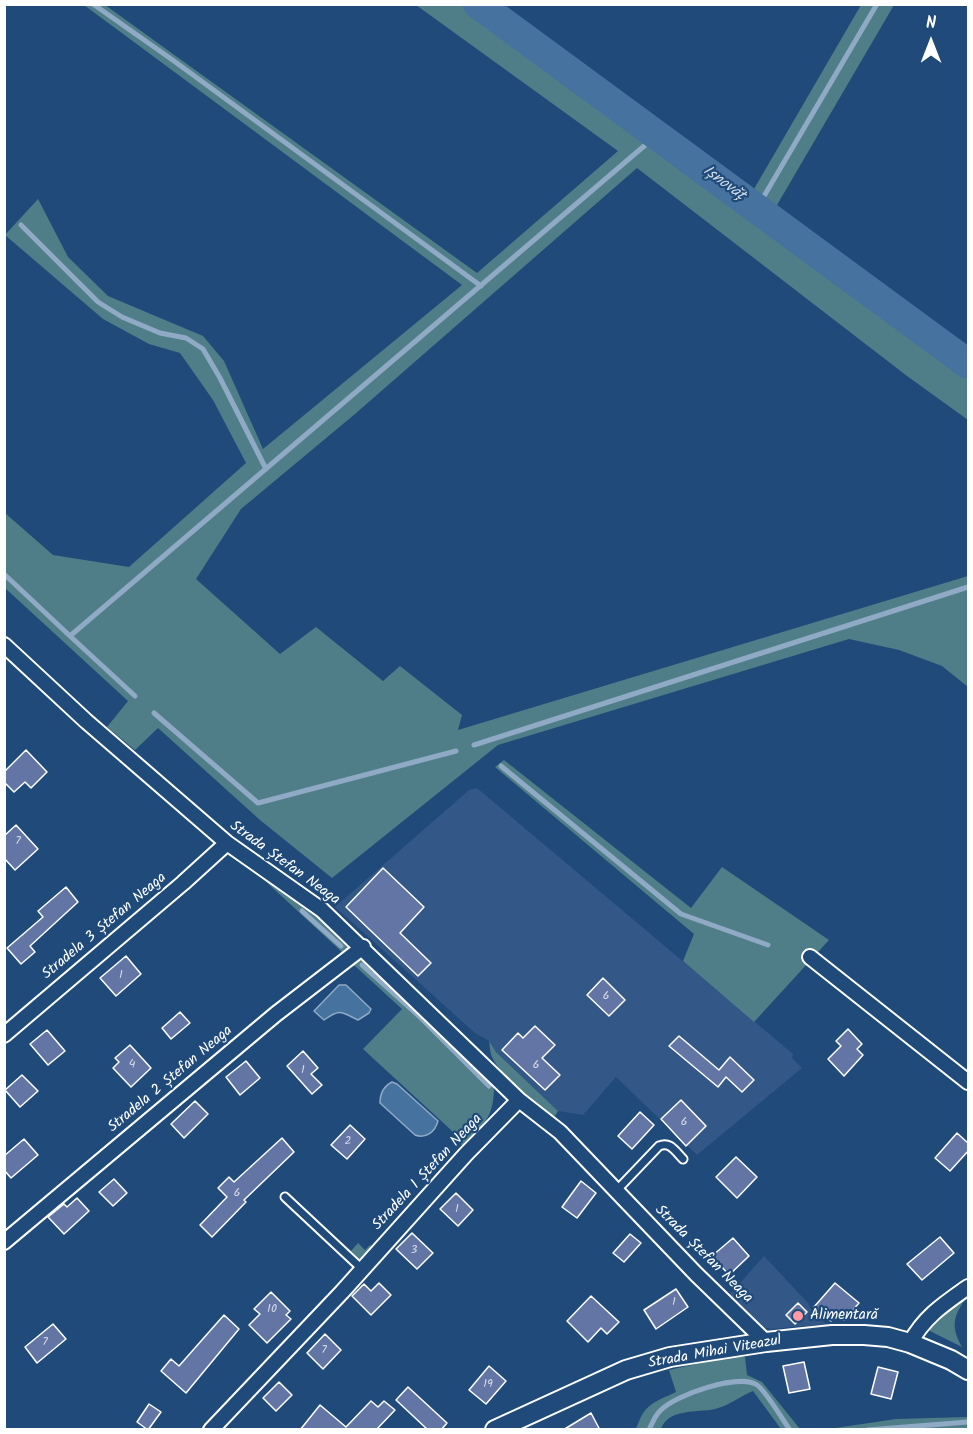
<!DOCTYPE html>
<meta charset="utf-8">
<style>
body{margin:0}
#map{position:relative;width:973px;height:1434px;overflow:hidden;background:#1f4a7a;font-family:Kalam,sans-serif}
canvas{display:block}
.frame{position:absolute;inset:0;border:6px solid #fff;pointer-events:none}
.north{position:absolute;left:901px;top:12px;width:60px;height:60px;-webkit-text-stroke:4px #1f4a7a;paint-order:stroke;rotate:0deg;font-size:16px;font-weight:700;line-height:24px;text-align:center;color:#fff}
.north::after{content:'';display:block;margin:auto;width:21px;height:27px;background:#fff;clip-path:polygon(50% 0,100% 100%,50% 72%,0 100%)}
</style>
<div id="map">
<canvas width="973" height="1434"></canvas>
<div class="frame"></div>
<div class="north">N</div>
</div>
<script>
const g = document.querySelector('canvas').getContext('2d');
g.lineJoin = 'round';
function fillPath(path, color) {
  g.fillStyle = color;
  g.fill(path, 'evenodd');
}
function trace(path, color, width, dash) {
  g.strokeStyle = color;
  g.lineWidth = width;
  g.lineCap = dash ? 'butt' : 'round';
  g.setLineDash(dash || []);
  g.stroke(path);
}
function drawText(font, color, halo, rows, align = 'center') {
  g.font = font + ' Kalam,sans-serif';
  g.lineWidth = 4.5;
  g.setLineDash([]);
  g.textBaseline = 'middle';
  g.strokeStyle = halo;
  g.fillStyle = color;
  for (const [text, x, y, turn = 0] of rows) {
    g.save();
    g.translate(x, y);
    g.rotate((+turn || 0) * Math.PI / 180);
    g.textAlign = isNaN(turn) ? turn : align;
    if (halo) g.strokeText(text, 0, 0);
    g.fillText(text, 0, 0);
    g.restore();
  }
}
fillPath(new Path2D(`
 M477 788 793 1054 792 1058 802 1068 697 1155 616 1077 583 1115 558 1111 496 1052 489 1041 475 1033 335 907 469 790Z
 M764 1256 808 1303 812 1311 826 1324 771 1329 763 1327 737 1307 730 1294Z`), '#335787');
fillPath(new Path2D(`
 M84 5H105L477 273 618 151 416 5H502L754 189 861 5H894L777 205 968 350V420L907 376 637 168 355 414 241 509 196 579 280 654 316 627 383 681 400 666 462 715 458 730 968 576V687L942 666 899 650 849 639 498 745 332 878 260 820 158 728 135 750 107 727 128 701 5 588V513L53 555 129 567 246 463 213 400 180 353 149 344 103 319 5 235 38 199 68 257 108 296 203 336 224 361 263 449 462 285Z
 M504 760 691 908 722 867 829 940 754 1022 683 961 694 934 495 767Z
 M248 865 314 911 350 947 343 953Z
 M358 958H363L400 991 494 1085C494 1119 484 1123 463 1147L451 1130 363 1049 402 1009 355 966H347Z
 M489 1041 496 1052 558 1111 555 1116C539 1111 501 1075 493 1059 490 1054 490 1047 489 1041Z
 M358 1243 365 1250 370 1245 373 1248 362 1261 351 1251Z
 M968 1295C955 1314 949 1324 962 1347L930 1331 929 1325 932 1320Z
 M728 1357H745L747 1375 762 1382 800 1429H781L753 1391C741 1396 728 1406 715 1409 696 1413 669 1408 661 1429H636C645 1403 653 1403 676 1392L669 1370Z
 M968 1417V1429H829L896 1419Z`), '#4f7e88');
const water = new Path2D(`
 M339 985H346L371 1009 369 1013 358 1020C341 1012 341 1008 324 1020L314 1011Z
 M392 1082 397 1084 438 1121C435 1132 426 1139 415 1135L380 1103C380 1094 384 1086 392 1082Z`);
fillPath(water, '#4672a0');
trace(water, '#90aac6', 1.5);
trace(new Path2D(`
 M93 4 174 61 481 286
 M757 208 877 4
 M21 225 98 302 122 317 160 333 186 338 203 349 220 378 266 469
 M4 574 70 636 657 135
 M70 636 135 696
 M154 713 258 803 456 751
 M474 745 968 587
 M501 766 681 914 768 945
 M302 911 341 946
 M362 965 421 1018 489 1086
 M649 1430C652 1423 656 1414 661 1410 676 1395 738 1373 757 1385 766 1391 782 1419 790 1430
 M867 1430 968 1422`), '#90aac6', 5);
trace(new Path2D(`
 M478 4 968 364`), '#4672a0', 30);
const building = new Path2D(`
 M26 750 47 772 31 788 25 782 14 792 4 782V772Z
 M16 825 38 849 15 870 4 858V836Z
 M383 868 424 907 400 933 431 963 418 976 346 907Z
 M66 887 78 902 30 946 35 952 21 964 7 948 43 917 38 911Z
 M126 956 141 974 116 996 100 978Z
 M603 978 625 1000 609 1016 587 995Z
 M180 1012 190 1023 171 1039 162 1028Z
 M535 1026 555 1045 542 1058 560 1075 545 1090 502 1050 518 1033 523 1038Z
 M848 1029 862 1044 857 1049 863 1055 844 1076 828 1059 841 1046 836 1041Z
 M47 1030 65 1051 48 1065 30 1044Z
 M679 1036 719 1070 730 1057 754 1080 742 1092 726 1077 718 1087 669 1046Z
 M130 1045 151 1068 131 1087 113 1068 119 1062 115 1058Z
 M303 1051 318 1068 311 1074 322 1085 312 1094 287 1066Z
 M246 1061 260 1078 240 1095 226 1077Z
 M22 1075 38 1091 20 1107 5 1090Z
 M681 1100 706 1126 686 1146 661 1119Z
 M195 1101 208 1114 184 1138 171 1124Z
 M640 1112 654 1125 632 1149 618 1136Z
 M350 1125 365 1139 347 1159 331 1145Z
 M957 1133 969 1144V1150L950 1171 935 1158Z
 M282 1138 294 1152 244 1200 246 1202 212 1237 200 1225 227 1197 218 1188 229 1177 234 1182Z
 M24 1139 38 1155 11 1178 4 1170V1156Z
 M736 1157 757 1177 737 1198 716 1177Z
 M114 1179 127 1193 113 1206 99 1192Z
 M581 1181 596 1193 577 1218 562 1207Z
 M456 1193 473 1210 458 1226 440 1209Z
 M77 1198 89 1211 64 1234 48 1217 64 1204 67 1207Z
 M412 1233 433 1253 417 1269 396 1249Z
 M630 1234 641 1243 624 1262 613 1253Z
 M940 1237 954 1253 922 1280 907 1264Z
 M733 1238 749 1256 729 1275 712 1256Z
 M379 1283 391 1295 371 1315 352 1296 364 1284 371 1291Z
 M835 1283 859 1303 844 1320 837 1314 831 1321 814 1307Z
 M676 1289 688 1307 656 1329 644 1310Z
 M271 1292 290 1311 286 1315 291 1319 267 1343 249 1325 260 1314 254 1309Z
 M591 1296 619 1322 607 1334 601 1328 588 1342 567 1321Z
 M798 1303 807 1312 795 1324 786 1315Z
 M224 1315 239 1329 186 1393 161 1371 171 1359 179 1366Z
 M53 1324 66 1339 37 1363 25 1347Z
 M325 1334 341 1350 323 1369 307 1353Z
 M804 1362 810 1389 789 1393 783 1366Z
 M489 1366 506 1381 486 1404 469 1390Z
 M878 1367 898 1372 891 1399 871 1394Z
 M279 1382 292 1395 276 1411 263 1398Z
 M408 1387 447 1423 441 1430H428L396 1400Z
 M371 1401 378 1407 384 1401 395 1410 376 1430H300L320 1405 346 1427Z
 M149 1404 161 1412 148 1430 137 1422Z
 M591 1413 600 1430H563Z`);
fillPath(building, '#6375a4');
trace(building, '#fff', 1.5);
const service = new Path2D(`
 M617 1190 659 1146C670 1141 675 1151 683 1159
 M285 1197 362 1269`);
const minor = new Path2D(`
 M4 645 86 721 227 843 322 910 519 1100 560 1132 696 1274 766 1342
 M810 957 968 1082
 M4 1035 183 883 227 843
 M4 1242 276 1014 363 947
 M910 1343C925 1316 944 1304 968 1287
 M211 1430 342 1292 466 1154 519 1100`);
const tertiary = new Path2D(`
 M495 1430 626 1370 670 1357 766 1342 832 1335H864L888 1337 910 1343 951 1360 968 1370`);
trace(service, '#fff', 11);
trace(minor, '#fff', 18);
trace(tertiary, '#fff', 22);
trace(service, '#1f4a7a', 7);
trace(minor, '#1f4a7a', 14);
trace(tertiary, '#1f4a7a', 18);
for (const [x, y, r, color] of [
 [798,1316,6,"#ff9aa2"]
]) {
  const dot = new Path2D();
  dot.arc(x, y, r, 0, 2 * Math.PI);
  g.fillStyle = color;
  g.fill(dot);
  trace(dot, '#1f4a7a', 2);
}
drawText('12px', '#d8dce8', null, [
 ["7",18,842],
 ["1",121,976],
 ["6",606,997],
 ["4",132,1065],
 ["6",536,1066],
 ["1",303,1071],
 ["6",684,1123],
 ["2",348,1142],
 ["6",237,1194],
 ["1",457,1210],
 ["3",414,1251],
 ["1",674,1303],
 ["10",272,1310],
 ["7",45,1343],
 ["7",324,1351],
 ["19",488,1385]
]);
drawText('15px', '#fff', '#1f4a7a', [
 ["Strada Ștefan Neaga",284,864,36],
 ["Stradela 3 Ștefan Neaga",105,927,-40],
 ["Stradela 2 Ștefan Neaga",171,1080,-40],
 ["Stradela 1 Ștefan Neaga",428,1173,-47],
 ["Strada Ștefan Neaga",703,1255,45],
 ["Strada Mihai Viteazul",715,1353,-10]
]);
drawText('15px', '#fff', '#1f4a7a', [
 ["Alimentară",810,1316]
], 'left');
drawText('italic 16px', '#d1dce7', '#1f4a7a', [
 ["Ișnovăț",723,184,36]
]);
</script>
